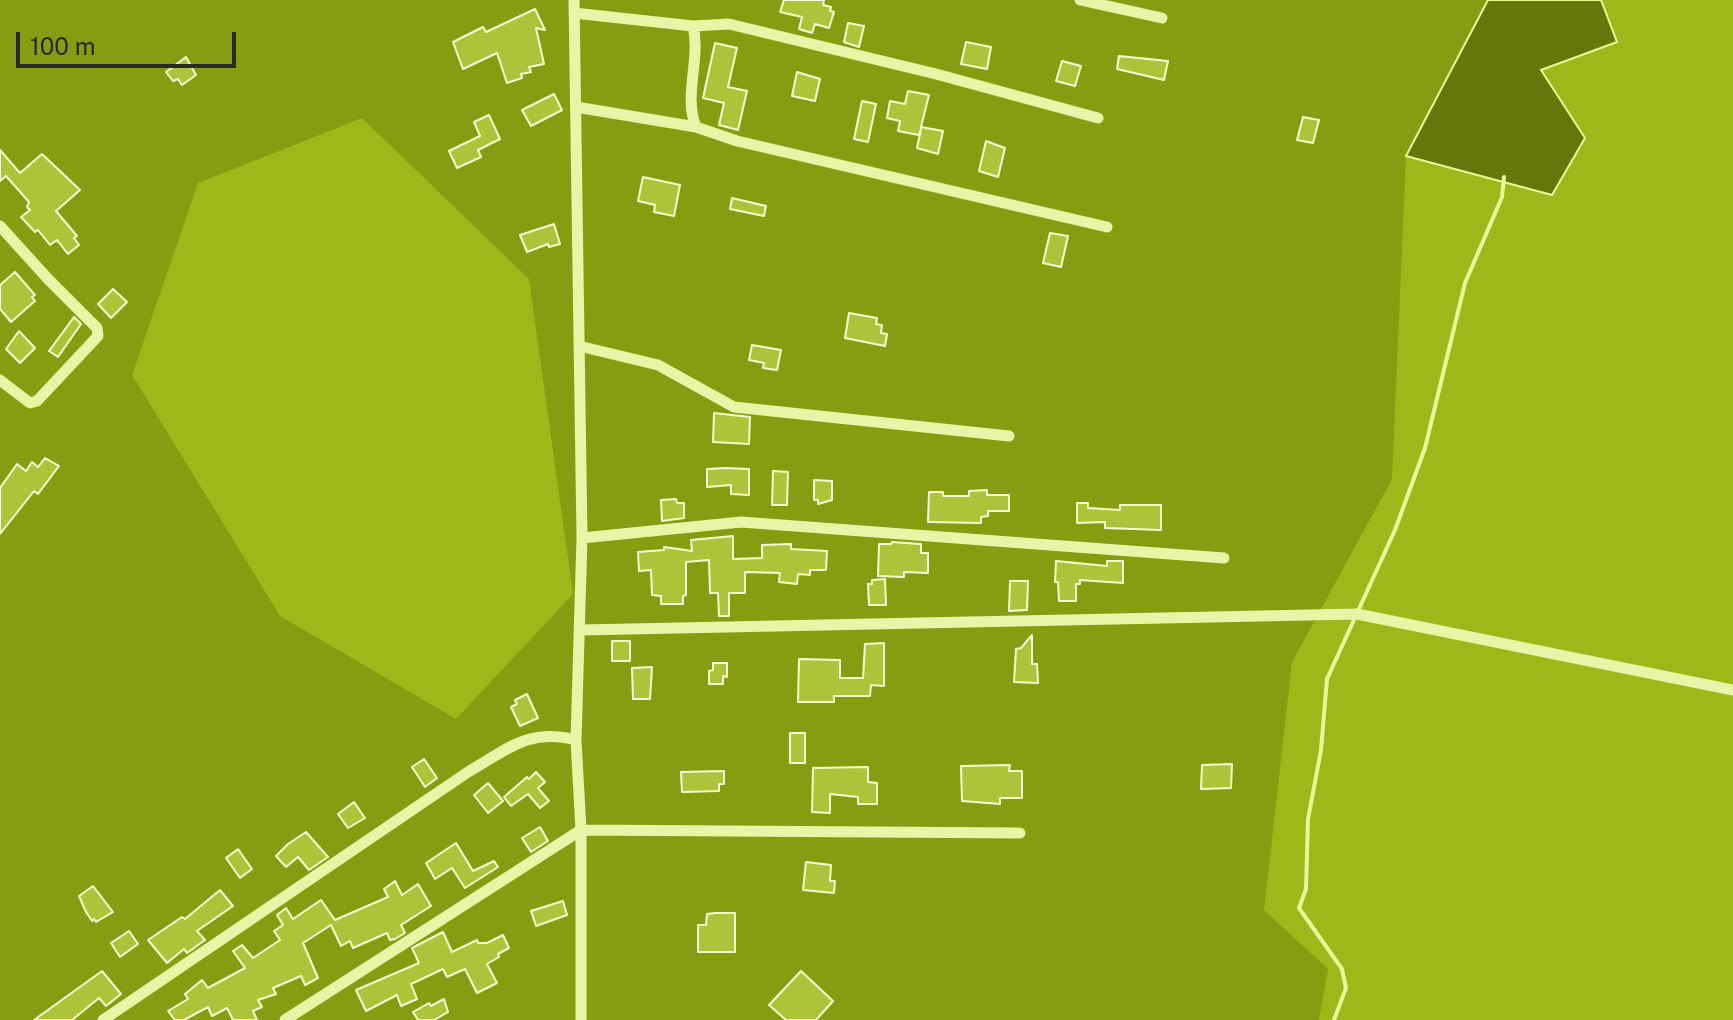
<!DOCTYPE html>
<style>
body{margin:0}
#map{position:relative;width:1733px;height:1020px;overflow:hidden;background:#849d11;font-family:"Public Sans",sans-serif}
canvas{display:block}
.scale{position:absolute;left:16px;top:32px;width:220px;height:36px;box-sizing:border-box;border:4px solid #292929;border-top:0;padding-left:10px;font-size:24px;line-height:28px;white-space:nowrap;color:#292929;-webkit-text-stroke:6px #849d11;paint-order:stroke}
</style>
<div id="map">
<canvas width="1733" height="1020"></canvas>
<div class="scale">100 m</div>
</div>
<script>
const g = document.querySelector('canvas').getContext('2d');
g.lineJoin = 'round';
function fillPath(path, color) {
  g.fillStyle = color;
  g.fill(path, 'evenodd');
}
function trace(path, color, width, dash) {
  g.strokeStyle = color;
  g.lineWidth = width;
  g.lineCap = dash ? 'butt' : 'round';
  g.setLineDash(dash || []);
  g.stroke(path);
}
fillPath(new Path2D(`
 M1601 0H1733V1020H1319L1328 969 1264 910 1292 662 1392 479 1406 156 1552 195 1585 138 1541 70 1617 42Z
 M362 118 529 279 573 594 456 719 280 616 132 375 198 183Z`), '#9eb719');
const water = new Path2D(`
 M1488 0H1601L1617 42 1541 70 1585 138 1552 195 1406 156Z`);
fillPath(water, '#64780a');
trace(water, '#eaf898', 2);
trace(new Path2D(`
 M1334 1020 1346 988 1342 969 1299 908 1306 889 1308 819 1321 750 1327 679 1395 530 1425 448 1465 283 1502 197 1504 177`), '#eaf898', 4);
const building = new Path2D(`
 M784 0H824L823 5 831 7 830 11 834 12 829 28 815 24 812 33 799 29 802 17 780 12Z
 M535 9 545 30 536 28 544 64 529 67 531 72 521 74 522 78 507 83 497 53 463 69 453 42 483 27 486 32Z
 M848 23 864 26 859 47 844 42Z
 M966 42 991 47 987 69 961 64Z
 M715 43 737 48 728 87 747 91 738 130 719 125 724 103 703 98Z
 M1119 56 1168 61 1164 80 1117 69Z
 M186 57 196 75 182 85 178 79 173 81 166 72Z
 M1062 61 1081 66 1075 86 1056 81Z
 M797 72 820 79 815 101 792 96Z
 M908 91 929 95 921 127 943 131 938 154 917 148 921 129 919 135 898 131 900 121 887 118 890 101 905 104Z
 M554 94 562 110 531 126 522 110Z
 M862 101 876 104 868 142 854 139Z
 M489 115 500 139 478 150 481 157 457 168 449 151 480 136 474 122Z
 M1303 117 1319 120 1313 143 1297 140Z
 M986 141 1005 148 998 177 979 171Z
 M0 150 20 173 42 154 80 190 56 211 77 236 74 238 79 245 68 254 57 240 50 245 38 230 35 232 21 217 30 210 27 207 29 202 6 176 0 181Z
 M643 177 680 185 674 216 654 212 655 205 638 201Z
 M732 198 766 206 764 216 730 209Z
 M554 224 560 244 549 247 548 244 527 252 520 235Z
 M1050 233 1068 236 1061 267 1043 263Z
 M15 272 35 295 32 297 35 301 11 322 0 309V285Z
 M113 289 127 302 111 318 98 304Z
 M849 313 877 318 876 324 882 325 881 333 887 334 885 346 845 338Z
 M74 317 81 324 58 357 49 351Z
 M19 331 35 348 20 363 6 349Z
 M752 345 781 350 777 370 763 368 764 363 749 360Z
 M714 413 750 417 749 444 713 442Z
 M45 458 59 466 38 494 34 491 0 534V488L17 464 26 471 32 462 38 467Z
 M726 468 749 469V495L731 494V485L707 487V469Z
 M773 471 788 472 787 505H772Z
 M814 480 832 481V500L818 504V500H814Z
 M987 490V495H1009V511H988V516L981 517V523L928 522 929 492H943V496H969V491Z
 M676 499 677 503H684V518L662 521 661 500Z
 M1077 503H1088V508L1120 510V505H1161V530L1105 528V522L1077 523Z
 M733 536V559L762 558V545L791 544V549L827 551 826 570H810V575L798 574 797 584 779 582 780 573 745 572V593H729V616H719L718 593H710L709 560 686 562V595L683 596V604H661V596L652 595 651 570 639 571 638 552 664 550V547L692 551 691 540Z
 M892 542 921 544V553H928V573L904 572V577L878 576 879 544H891Z
 M1056 561 1107 566V561H1123V583L1080 580V584H1076V601H1059L1058 582H1055Z
 M885 579 886 605H869L868 584H872V580Z
 M1010 581H1028L1027 610 1009 611Z
 M1032 635V664H1037L1038 683 1014 682 1016 649 1021 648Z
 M612 641H630V661H612Z
 M884 643V686L871 685 870 696H834V702H798L799 659 840 660V678H863L865 644Z
 M713 663H727V677L723 676V684H709V671L713 670Z
 M652 667 650 699H633L632 668Z
 M527 694 538 718 520 726 511 707 517 704 515 700Z
 M790 733H805V763H790Z
 M424 759 437 778 425 787 412 767Z
 M1232 764 1231 788 1201 789 1202 765Z
 M1010 765 1009 771H1022V798H1000V804L962 801 961 766Z
 M868 767V782L877 783V804H858V797L830 794V813L812 812 813 768Z
 M724 771V784H719V791L682 792 681 772Z
 M536 772 545 782 538 788 549 801 540 808 528 794 511 806 504 797 527 777 529 779Z
 M488 783 503 801 488 813 474 795Z
 M354 802 365 818 348 828 338 814Z
 M540 827 548 841 531 852 522 838Z
 M306 832 328 857 309 870 298 857 286 867 276 856 288 844Z
 M456 843 473 871 494 861 498 867 465 888 452 868 435 879 426 863Z
 M238 849 252 869 240 878 226 858Z
 M806 862 831 865 830 881H835L834 893 803 890Z
 M395 881 402 895 418 884 431 906 401 925 405 933 395 939 390 940 387 933 353 948 350 941 341 946 331 925 303 943 318 978 305 985 301 976 273 988 276 994 258 1000 262 1007 253 1011 257 1020H233L227 1008 212 1016 208 1007 184 1020H175L168 1011 188 999 185 994 202 980 208 988 245 968 233 951 242 945 253 958 280 940 274 931 283 925 277 915 286 908 293 919 321 900 335 920 388 897 384 889Z
 M93 886 113 912 96 922 94 919 92 921 86 912 79 896Z
 M220 890 233 906 197 931 205 940 187 953 184 949 167 963 148 940 182 917 185 919Z
 M563 901 567 915 536 926 531 911Z
 M715 913H735V952H698V925H706L707 914Z
 M129 931 138 944 120 957 111 943Z
 M443 932 452 952 477 940 478 943H487L503 935 509 948 498 954 499 957 487 964 497 983 477 993 465 969 447 977 443 969 411 984 417 999 401 1006 397 995 366 1011 356 990 419 963 412 948Z
 M102 971 121 994 106 1006 99 998 72 1020H34Z
 M801 971 833 1001 816 1020H786L769 1005Z
 M444 999 448 1012 434 1020H418L413 1012 429 1003 431 1006Z`);
fillPath(building, '#adc43a');
trace(building, '#f6fecf', 2);
trace(new Path2D(`
 M574 0 582 538 576 740 581 830V1020
 M1080 0 1162 18
 M574 13 693 26 729 24 936 74 1098 118
 M693 26C701 59 683 96 696 127L737 141 1107 227
 M576 107 696 127
 M0 226 48 279 97 328 98 336 37 401 30 403 0 380
 M579 346 658 365 734 407 1009 436
 M582 538 741 522 1224 558
 M581 630 1357 614 1733 690
 M103 1020 468 772C508 749 528 728 576 740
 M285 1020 581 830 1020 833`), '#e8f5a6', 11);
</script>
